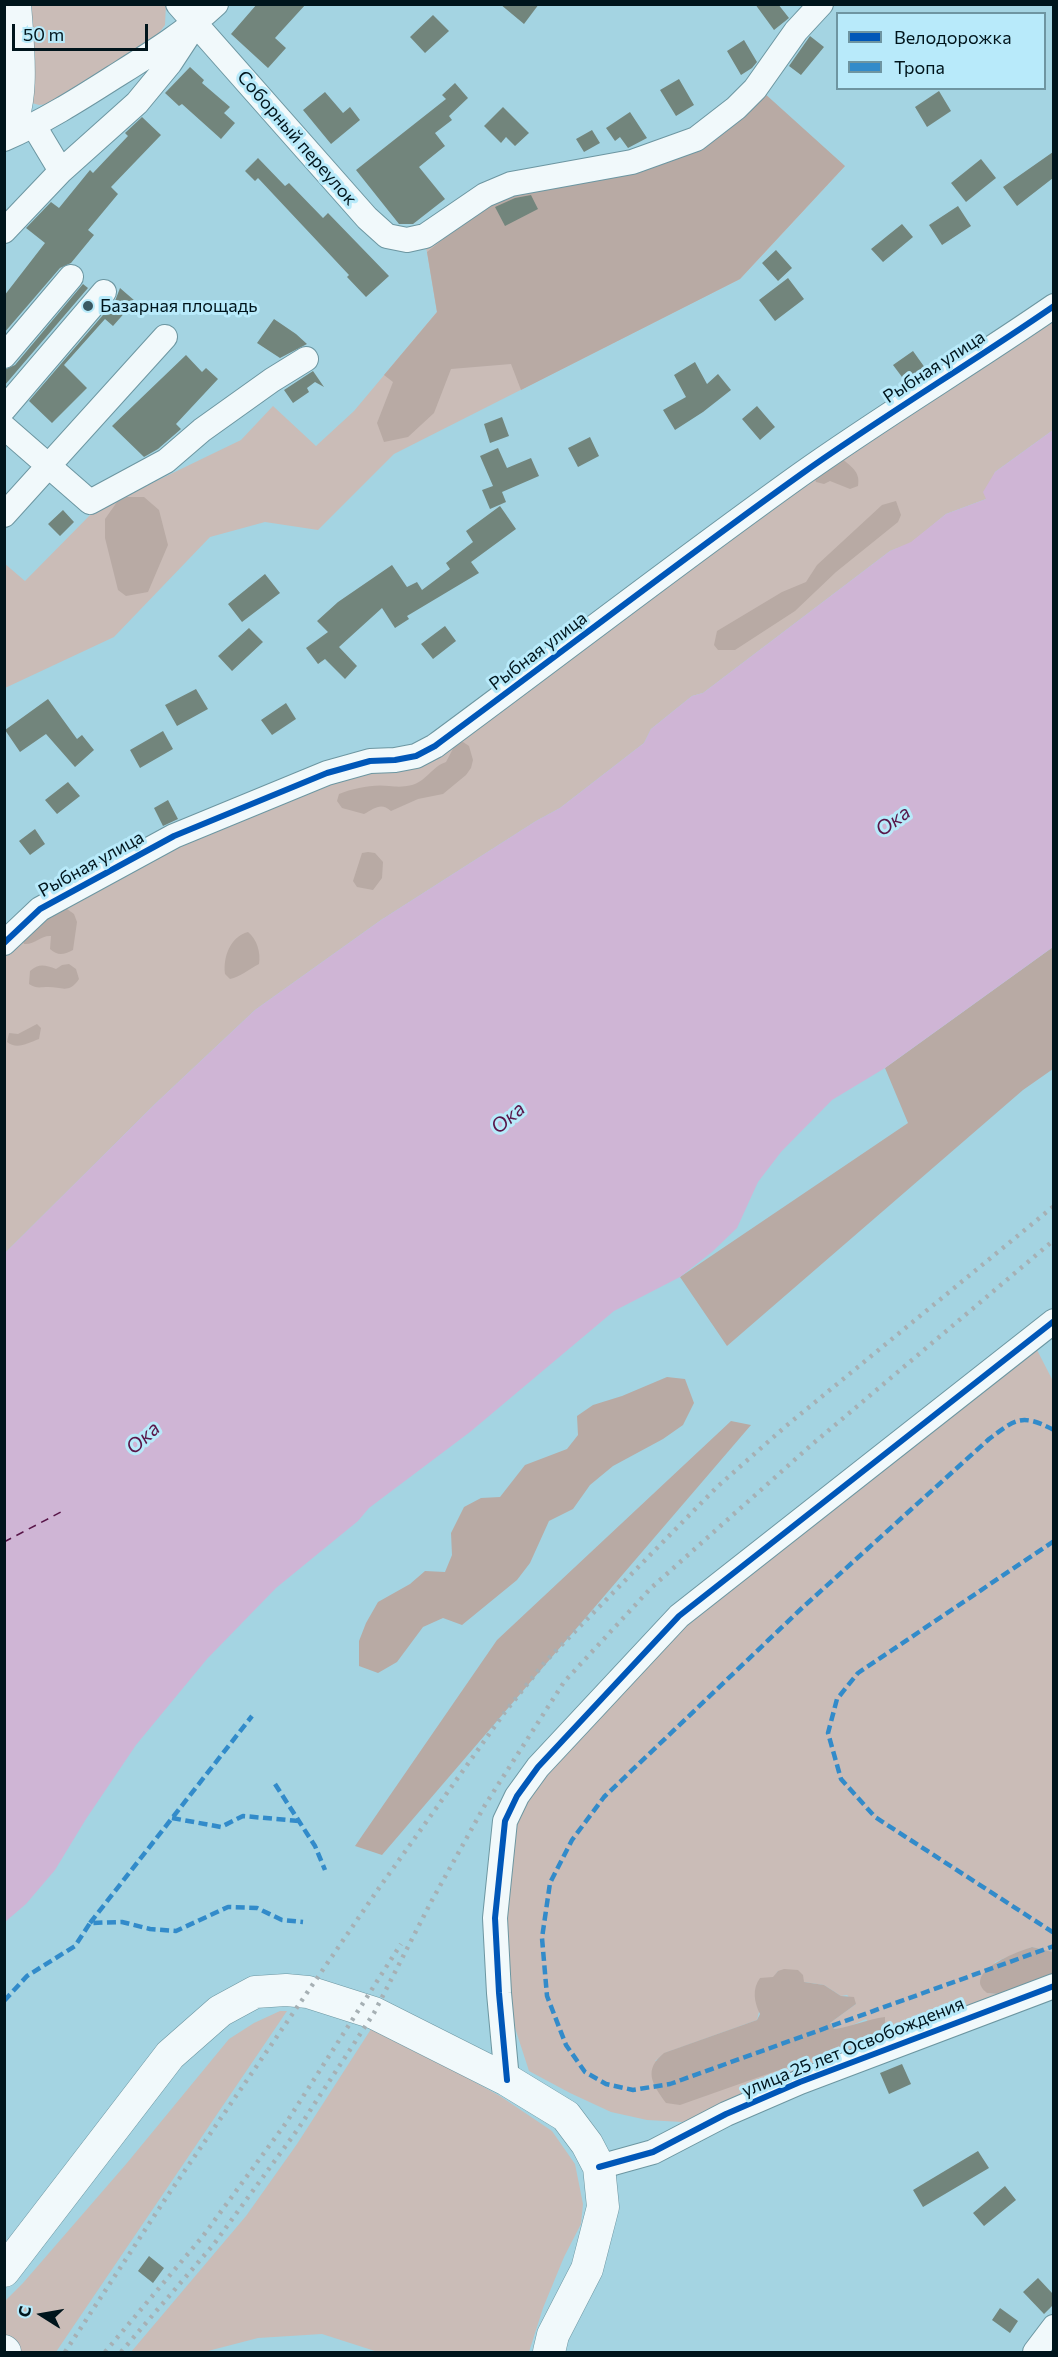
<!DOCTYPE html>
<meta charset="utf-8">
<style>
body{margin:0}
#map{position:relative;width:1058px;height:2357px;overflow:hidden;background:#a4d4e2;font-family:Commissioner,sans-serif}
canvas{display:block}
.frame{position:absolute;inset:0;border:6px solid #00151c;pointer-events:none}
.legend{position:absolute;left:836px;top:12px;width:210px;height:78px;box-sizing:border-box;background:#b8eafa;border:2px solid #6e95a1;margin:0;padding:8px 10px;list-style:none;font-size:18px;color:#00151c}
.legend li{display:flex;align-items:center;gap:12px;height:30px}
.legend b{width:30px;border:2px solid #6e95a1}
.north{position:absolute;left:12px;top:2285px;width:60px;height:60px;-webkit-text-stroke:4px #b8eafa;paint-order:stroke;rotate:281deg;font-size:16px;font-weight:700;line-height:24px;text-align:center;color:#00151c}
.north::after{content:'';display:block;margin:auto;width:21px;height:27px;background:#00151c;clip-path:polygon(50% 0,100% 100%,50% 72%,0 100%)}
.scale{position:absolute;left:12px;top:24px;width:136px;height:27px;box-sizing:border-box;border:3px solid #00151c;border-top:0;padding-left:8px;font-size:18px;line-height:21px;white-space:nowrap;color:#00151c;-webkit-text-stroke:4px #b8eafa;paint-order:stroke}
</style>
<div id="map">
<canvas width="1058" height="2357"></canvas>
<div class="frame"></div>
<ul class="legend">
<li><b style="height:8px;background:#0057b8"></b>Велодорожка</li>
<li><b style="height:8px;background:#328bca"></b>Тропа</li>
</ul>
<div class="north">С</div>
<div class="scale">50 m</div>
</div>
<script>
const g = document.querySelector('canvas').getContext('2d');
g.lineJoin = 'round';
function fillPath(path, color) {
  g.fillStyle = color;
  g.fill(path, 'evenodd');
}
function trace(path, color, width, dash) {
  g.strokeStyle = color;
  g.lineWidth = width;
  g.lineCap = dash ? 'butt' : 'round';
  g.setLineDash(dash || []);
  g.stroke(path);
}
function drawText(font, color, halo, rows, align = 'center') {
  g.font = font + ' Commissioner,sans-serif';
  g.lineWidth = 6;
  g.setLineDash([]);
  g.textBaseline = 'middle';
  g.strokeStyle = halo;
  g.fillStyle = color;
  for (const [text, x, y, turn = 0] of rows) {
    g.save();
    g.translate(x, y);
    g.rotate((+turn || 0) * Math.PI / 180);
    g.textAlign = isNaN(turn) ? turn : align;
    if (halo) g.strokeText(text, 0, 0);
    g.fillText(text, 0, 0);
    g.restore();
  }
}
fillPath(new Path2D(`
 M166 4 165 25 156 37 49 104 39 105 32 103 28 5Z
 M845 166 740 279 394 454 318 530 265 522 210 537 114 637 5 688 4 563 25 581 94 511 241 440 273 406 316 446 354 411 437 312 427 252 421 231Z
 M1053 300V430L995 472 986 499 946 514 911 543 890 551 703 693 692 696 651 729 644 743 560 808 536 821 381 920 255 1010 156 1103 5 1253 4 935 171 830 414 751Z
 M1036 1348 1054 1383 1053 1952 1032 1947 995 1962 987 1993 998 1994 796 2072 716 2111 682 2122 647 2120 611 2112 570 2093 529 2071 505 1997 503 1923 513 1825 542 1773 687 1625ZM778 1971 804 1982 824 1985 841 1996 847 1995 856 2004 830 2023 834 2029 848 2027 866 2019 878 2035 655 2061 665 2053 757 2020 767 1979 774 1977Z
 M280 2011H287L56 2352H5V2301L23 2283 127 2163 229 2039 254 2023Z
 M373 2026 500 2096 552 2131 575 2164 583 2204 581 2224 564 2257 543 2308 529 2352H378L322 2334 258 2338 204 2352H131L246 2216 297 2144Z`), '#cabcb7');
fillPath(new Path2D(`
 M763 92 845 166 740 279 521 390 511 364 451 369 434 413 408 437 384 442 377 423 393 382 384 375 437 312 427 252 493 199 632 168Z
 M840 457C850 466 861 471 858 486L850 489 830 481 824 484 816 482 814 476Z
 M127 497H144L159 510 168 545 148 592 126 596 118 590 105 538V519L117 502Z
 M896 501 901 515 898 522 836 572 795 611 735 650H718L714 645 717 631 782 592 806 582 817 565 882 505Z
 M463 742 469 746 473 760 471 768 466 775 443 794 418 799 391 811C381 802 375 808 364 814L342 808 337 801 339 794C354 788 373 784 389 786 398 787 403 787 412 785 425 782 433 766 446 762L456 743Z
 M368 852 375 853 383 862 382 878 373 890 357 887 353 881 362 853Z
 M67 909 74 914 77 922 73 950C63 955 58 956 50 949L51 936C41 935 35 945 24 944L21 935 33 917Z
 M248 932C257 939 261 953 259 964 249 969 240 977 230 979L225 974C223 957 230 937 248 932Z
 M1053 947V1069L1023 1090 727 1346 680 1277 908 1123 885 1068Z
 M69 964 76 969 79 979C69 994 62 987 48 987 40 987 37 989 29 984L30 971C39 963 45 965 56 969L62 965Z
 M37 1024 41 1028 39 1039C28 1043 17 1050 7 1042L9 1033 18 1034Z
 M667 1377 685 1379 694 1403 683 1425 663 1439 613 1466 590 1485 573 1509 549 1521 530 1563 517 1580 462 1625 443 1618 423 1627 397 1662 378 1673 359 1666V1641L366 1623 378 1602 410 1584 425 1571 445 1572 452 1555 451 1533 464 1507 481 1498 500 1497 525 1465 567 1449 578 1435 577 1416 593 1405 622 1396Z
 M731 1421 751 1425 382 1855 355 1846 497 1640Z
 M1032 1947 1053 1952V1974L998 1994 987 1993C985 1991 982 1989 981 1986 974 1967 1020 1951 1032 1947Z
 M784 1969 798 1970 803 1975 804 1982 824 1985 841 1996 854 1997 856 2004 830 2023 834 2029C852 2027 867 2019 885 2017V2024L878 2035 680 2105 666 2103C652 2084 643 2070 664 2053L757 2020 760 2014C754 2002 752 1989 760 1978L773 1977 778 1971Z`), '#b8aaa4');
fillPath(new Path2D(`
 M1053 430V947L885 1068 832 1100 781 1152 758 1182 737 1228 712 1252 680 1277 614 1311 470 1432 369 1508 358 1521 276 1588 207 1659 136 1745 86 1819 55 1870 26 1904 5 1922V1253L156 1103 255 1010 381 920 536 821 560 808 644 743 651 729 692 696 703 693 890 551 911 542 946 514 986 499 983 492 995 472Z`), '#cfb5d5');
trace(new Path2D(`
 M4 1542 61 1512`), '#591649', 1.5, [8, 6]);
fillPath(new Path2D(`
 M257 4H306L275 38 286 48 268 68 231 34Z
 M500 4H539L524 24Z
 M755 4H778L789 18 774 30Z
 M433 15 449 31 425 53 410 37Z
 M810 36 824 47 801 75 789 66Z
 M744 40 757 62 752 68 741 75 727 51Z
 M190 67 204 80 202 83 230 107 224 113 235 123 221 139 182 104 179 106 165 93Z
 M679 79 694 105 676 116 660 90Z
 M455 83 468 98 449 116 452 120 435 133 445 146 419 167 445 199 413 224H399L356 170 446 99 442 95Z
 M939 91 951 111 927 127 915 107Z
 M325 92 343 113 350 107 360 120 331 144 303 110Z
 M503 107 529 133 515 146 506 137 501 143 484 126Z
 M630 112 647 138 628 148 620 137 615 141 606 128Z
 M142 117 161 135 111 187 118 194 88 230 94 235 71 263 60 268 4 333V296L45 243 26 228 51 202 59 208 90 170 93 173 128 136 125 133Z
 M592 130 600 143 584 152 576 139Z
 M1053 152V178L1017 206 1003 187Z
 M258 158 285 186 289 183 323 218 328 213 389 276 366 297 347 277 349 275 258 178 255 181 245 171Z
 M981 159 996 178 966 202 951 183Z
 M531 195 538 209 505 226 495 207 515 198Z
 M958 206 971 226 942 245 929 225Z
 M902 224 913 237 883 262 871 249Z
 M776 250 792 268 778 281 762 263Z
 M788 278 804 299 775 321 759 300Z
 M83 284 88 288 4 386V370L15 365Z
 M120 288 135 301 113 326 105 319 64 365 87 388 52 423 29 401 115 301Z
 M274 319 296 334 307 344 280 358 257 343Z
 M913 351 928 372 908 385 893 365Z
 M186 355 202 372 206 368 218 379 176 424 181 429 158 449 144 457 112 426Z
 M695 362 707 384 718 374 731 390 703 412 675 430 663 410 686 397 674 375Z
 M313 371 324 387 315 382 307 388 309 392 293 403 284 390Z
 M757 406 775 427 760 440 742 419Z
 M502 417 509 436 490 443 484 424Z
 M590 437 599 456 578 467 568 448Z
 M498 448 507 468 531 458 539 476 502 492 506 502 490 509 482 490 493 486 480 456Z
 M500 506 516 529 471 562 479 573 407 616 409 619 395 628 382 608 339 647 357 666 345 679 325 659 318 664 306 648 328 632 317 621 338 602 392 565 407 587 417 582 422 590 450 569 446 563 473 542 466 531Z
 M63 510 74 522 60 536 48 524Z
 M265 574 280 593 242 622 228 604Z
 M445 626 456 641 433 659 421 644Z
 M249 628 263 642 232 671 218 656Z
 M196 689 208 709 177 726 165 705Z
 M48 699 77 739 82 735 94 750 75 767 46 734 20 752 5 730Z
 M286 703 296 719 272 735 261 720Z
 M163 731 173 749 140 768 130 750Z
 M68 782 80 796 57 814 45 800Z
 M168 800 178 819 163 826 154 808Z
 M35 829 45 844 30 855 19 841Z
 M902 2064 911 2084 889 2094 880 2073Z
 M978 2151 989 2168 923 2207 913 2190Z
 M1005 2186 1016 2200 984 2226 973 2213Z
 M149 2256 164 2268 153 2283 138 2271Z
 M1038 2278 1053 2294V2305L1044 2314 1023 2292Z
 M1000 2308 1018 2321 1010 2333 992 2320Z`), '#72857c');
const minor = new Path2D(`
 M178 4 367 218 387 236 407 240 425 236 485 195 511 184 632 162 696 139 736 108 755 89 796 31 821 4
 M4 139C43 122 78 100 114 77 149 55 185 33 216 4
 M61 171 137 103 170 63 191 31
 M4 231 61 171 34 126
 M4 356 71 277
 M4 409 104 292
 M4 427 90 502 166 461 202 430 272 380 306 359
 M4 515 165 337
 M4 943 40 909 174 836 327 773 370 761 395 760 416 756 435 746C557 656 677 563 800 475 883 416 970 364 1054 306
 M507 2080 499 1993 495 1918 505 1821 517 1796 538 1767 679 1616 1054 1321
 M599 2167 653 2152 726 2114 800 2082 1054 1986
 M1035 2352 1054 2327`);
const major = new Path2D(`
 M4 134C27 110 17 36 15 4
 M4 2271 170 2055 220 2011 255 1992 286 1990 308 1992 374 2013 507 2080 566 2116 587 2144 599 2167 603 2207 587 2269 553 2335 549 2352
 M4 2351 5 2352`);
trace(minor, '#6c96a1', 26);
trace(major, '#6c96a1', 33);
trace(minor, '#f1f9fb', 24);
trace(major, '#f1f9fb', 32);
trace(new Path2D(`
 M65 2352 166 2198 379 1888 505 1712 545 1662 717 1487 786 1426 1054 1206
 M105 2352 203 2236 286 2123 401 1944
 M121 2352 214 2244 298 2129 374 2013 431 1902 485 1805 564 1682 651 1588 809 1447 1054 1240`), '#a6b0b4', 4.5, [3, 6]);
trace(new Path2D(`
 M1054 1430C1021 1413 1016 1419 989 1439L802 1608 604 1797 572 1840 550 1883 542 1938 547 1996 566 2045 585 2072 606 2084 633 2090 670 2084 1054 1946
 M1054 1541 858 1673 837 1699 828 1733 841 1779 875 1817 1054 1933
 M275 1784 315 1846 325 1870
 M172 1818 221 1827 243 1816 299 1821
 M90 1923 252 1716
 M4 2001 27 1976 75 1946 90 1923 122 1922 150 1929 176 1931 228 1907 257 1908 282 1920 303 1922`), '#328bca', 4.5, [9, 4.5]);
trace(new Path2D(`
 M4 943 40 909 174 836 327 773 370 761 395 760 416 756 435 746C557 656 677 563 800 475 883 416 970 364 1054 306
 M507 2080 499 1993 495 1918 505 1821 517 1796 538 1767 679 1616 1054 1321
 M599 2167 653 2152 726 2114 800 2082 1054 1986`), '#0057b8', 6);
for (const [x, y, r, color] of [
 [88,306,6,"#395861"]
]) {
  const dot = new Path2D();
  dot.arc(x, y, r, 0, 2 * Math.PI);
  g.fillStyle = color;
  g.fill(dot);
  trace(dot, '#b8eafa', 2);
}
drawText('18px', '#00151c', '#b8eafa', [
 ["Соборный переулок",297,138,49],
 ["Рыбная улица",934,367,-33],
 ["Рыбная улица",538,651,-37],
 ["Рыбная улица",91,864,-29],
 ["улица 25 лет Освобождения",853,2047,-22]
]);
drawText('18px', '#00151c', '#b8eafa', [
 ["Базарная площадь",100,306]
], 'left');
drawText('italic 20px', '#591649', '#b8eafa', [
 ["Ока",893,821,-36],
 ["Ока",508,1118,-40],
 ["Ока",143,1438,-42]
]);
</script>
